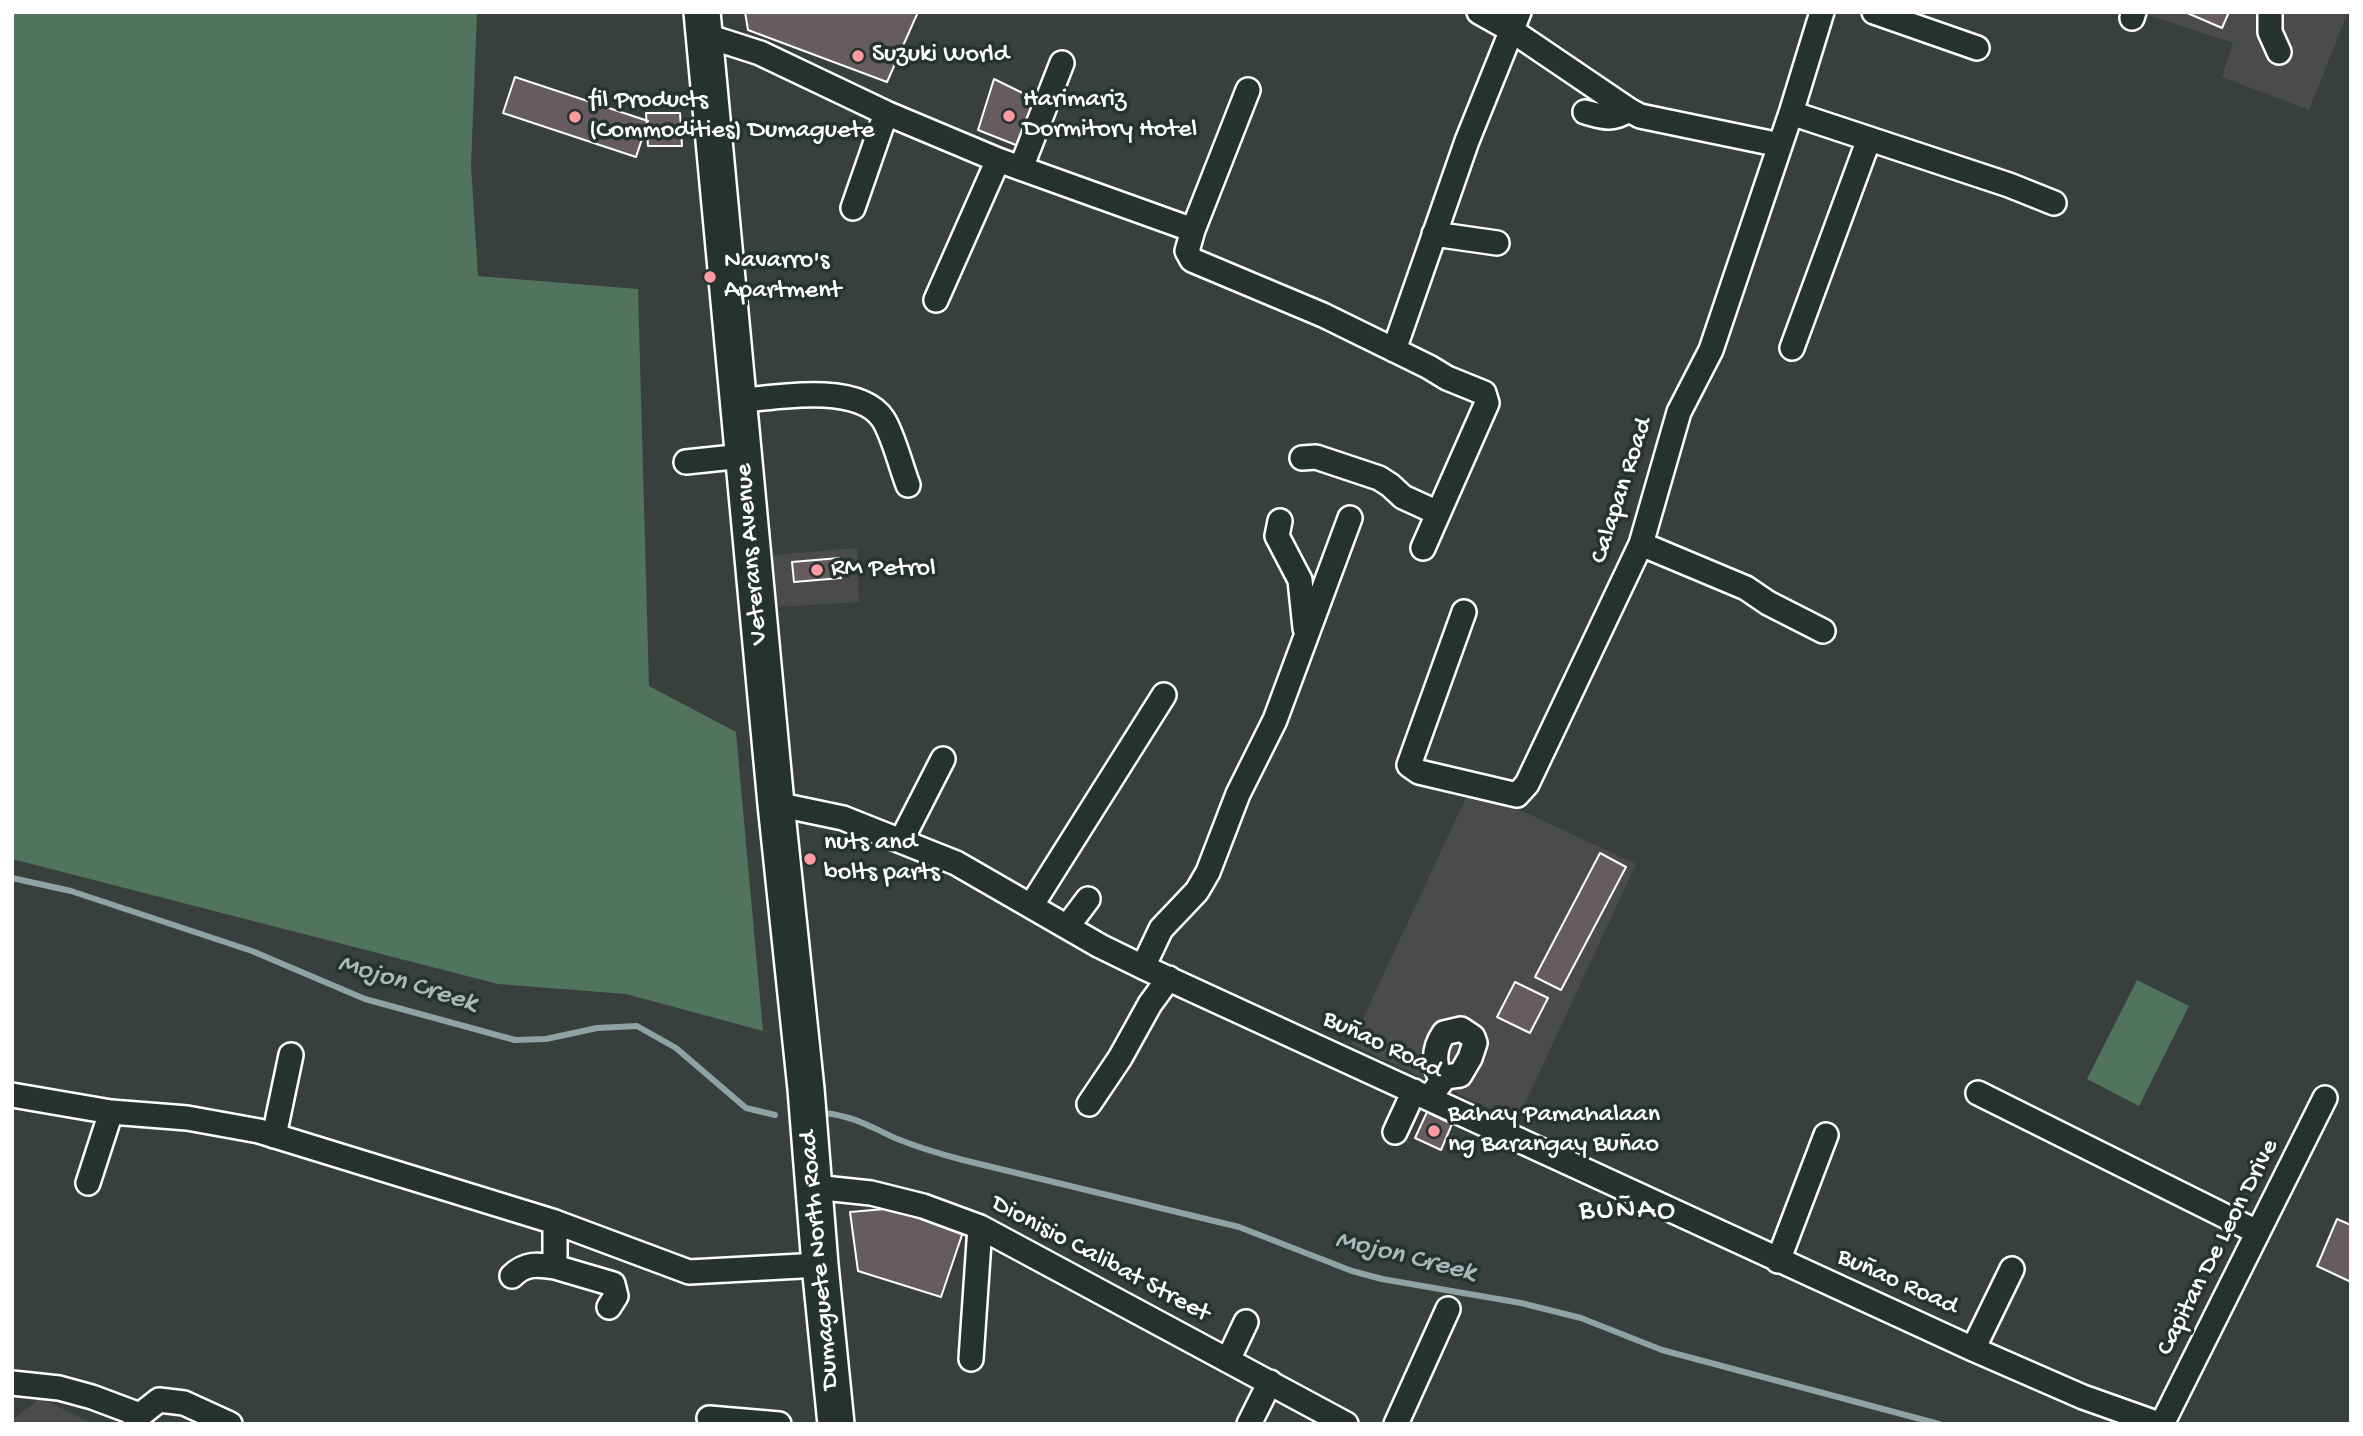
<!DOCTYPE html>
<meta charset="utf-8">
<style>
body{margin:0}
#map{position:relative;width:2363px;height:1436px;overflow:hidden;background:#393f3c;font-family:"Gochi Hand",sans-serif}
canvas{display:block}
.frame{position:absolute;inset:0;border:14px solid #fff;pointer-events:none}
</style>
<div id="map">
<canvas width="2363" height="1436"></canvas>
<div class="frame"></div>
</div>
<script>
const g = document.querySelector('canvas').getContext('2d');
g.lineJoin = 'round';
function fillPath(path, color) {
  g.fillStyle = color;
  g.fill(path, 'evenodd');
}
function trace(path, color, width, dash) {
  g.strokeStyle = color;
  g.lineWidth = width;
  g.lineCap = dash ? 'butt' : 'round';
  g.setLineDash(dash || []);
  g.stroke(path);
}
function drawText(font, color, halo, rows, align = 'center') {
  g.font = font + ' "Gochi Hand",sans-serif';
  g.lineWidth = 7;
  g.setLineDash([]);
  g.textBaseline = 'middle';
  g.strokeStyle = halo;
  g.fillStyle = color;
  for (const [text, x, y, turn = 0] of rows) {
    g.save();
    g.translate(x, y);
    g.rotate((+turn || 0) * Math.PI / 180);
    g.textAlign = isNaN(turn) ? turn : align;
    if (halo) g.strokeText(text, 0, 0);
    g.fillText(text, 0, 0);
    g.restore();
  }
}
fillPath(new Path2D(`
 M2348 12 2309 110 2222 77 2233 43 2143 13Z
 M857 548 859 602 778 607 772 555Z
 M1471 787 1636 864 1517 1121 1351 1044Z
 M40 1398 94 1424H12V1420Z`), '#4a4b4a');
fillPath(new Path2D(`
 M12 12H477L471 166 478 276 638 289 649 686 736 732 763 1031 626 994 498 984 12 859Z
 M2137 980 2189 1006 2139 1106 2087 1079Z`), '#52735d');
trace(new Path2D(`
 M12 878 71 891 252 951 365 999 515 1040 546 1039 597 1028 637 1026 676 1048 746 1108 775 1115
 M824 1113C853 1116 869 1126 895 1138 917 1147 940 1154 963 1160L1239 1227 1352 1271 1382 1279 1521 1303 1581 1318 1662 1350 1939 1424`), '#8ea3a4', 6);
const building = new Path2D(`
 M745 12H918L887 82 748 30Z
 M2185 12H2229L2222 28Z
 M515 77 648 121 636 157 503 113Z
 M994 79 1041 102 1021 147 978 130Z
 M646 113H680L682 146H648Z
 M839 558 841 578 794 582 792 562Z
 M1600 853 1626 867 1561 990 1535 977Z
 M1515 982 1548 998 1530 1033 1497 1017Z
 M1427 1112 1452 1124 1441 1150 1415 1138Z
 M896 1208 963 1232 941 1297 858 1271 850 1212Z
 M2337 1219 2351 1225V1282L2317 1266Z`);
fillPath(building, '#665b5e');
trace(building, '#fff', 2);
const minor = new Path2D(`
 M1479 12 1511 30 1629 110 1640 116 1780 145
 M1874 12 1977 48
 M2270 12V32L2279 52
 M2132 18 2134 12
 M704 35 760 53 886 113 998 160 1193 230 1187 251 1192 260 1323 315 1429 367 1447 378 1484 393 1487 403 1423 548
 M1585 112C1604 117 1611 121 1629 110
 M1791 113 2009 185 2054 203
 M1021 168 1062 63
 M853 208 886 113
 M1193 230 1248 90
 M1434 234 1497 243
 M936 300 998 160
 M1792 348 1869 139
 M1394 350 1467 141 1519 12
 M738 401C775 397 859 382 883 419 893 434 901 467 908 485
 M1302 458 1316 457 1379 478 1390 485 1403 497 1438 513
 M686 462 743 456
 M1280 521 1277 536 1300 580 1305 628
 M1641 544 1746 588 1768 603 1823 631
 M1464 612 1409 765 1419 772 1517 795 1527 784 1641 544 1679 412 1711 350 1791 113 1822 12
 M776 804 843 818 956 863 1100 946 1143 967 1973 1349 2083 1397 2159 1424
 M901 841 943 759
 M1031 906 1164 695
 M1067 927 1088 899
 M1143 967 1161 929 1197 891 1208 872 1238 794 1275 720 1350 518
 M1978 1093 2257 1232
 M12 1095 111 1112 187 1118 259 1131 555 1222 689 1272 820 1265
 M1429 1098 1445 1077 1460 1075 1470 1058 1475 1043 1473 1037 1461 1029 1444 1033C1435 1046 1433 1060 1439 1075L1445 1077
 M1089 1104 1120 1058 1150 1004 1169 978
 M1395 1132 1414 1091
 M274 1136 291 1055
 M88 1183 111 1112
 M814 1187 871 1193 923 1206 980 1227 1346 1424
 M555 1222V1267L613 1284 616 1296 609 1307
 M1778 1261 1826 1135
 M512 1276C525 1263 538 1264 555 1267
 M1973 1349 2012 1269
 M971 1359 980 1227
 M1228 1360 1246 1322
 M12 1383 59 1388 92 1397 140 1415
 M709 1418 779 1424
 M135 1424 140 1415 159 1400 184 1403 230 1424
 M1249 1424 1270 1382
 M1396 1424 1448 1309
 M2162 1424 2325 1098`);
const highway = new Path2D(`
 M702 12 776 804 806 1089 820 1265 836 1424`);
trace(minor, '#fff', 28);
trace(highway, '#fff', 40);
trace(minor, '#26332d', 23);
trace(highway, '#26332d', 35);
for (const [x, y, r, color] of [
 [858,56,7,"#ff9aa2"],
 [1009,116,7,"#ff9aa2"],
 [575,117,7,"#ff9aa2"],
 [710,277,7,"#ff9aa2"],
 [817,570,7,"#ff9aa2"],
 [810,859,7,"#ff9aa2"],
 [1434,1131,7,"#ff9aa2"]
]) {
  const dot = new Path2D();
  dot.arc(x, y, r, 0, 2 * Math.PI);
  g.fillStyle = color;
  g.fill(dot);
  trace(dot, '#26332d', 2.5);
}
drawText('26px', '#fff', '#26332d', [
 ["Suzuki World",872,56],
 ["Harimariz",1023,101],
 ["Dormitory Hotel",1023,131],
 ["fil Products",589,102],
 ["(Commodities) Dumaguete",589,132],
 ["Navarro's",724,262],
 ["Apartment",724,292],
 ["RM Petrol",831,570],
 ["nuts and",824,844],
 ["bolts parts",824,874],
 ["Bahay Pamahalaan",1448,1116],
 ["ng Barangay Buñao",1448,1146]
], 'left');
drawText('26px', '#fff', '#26332d', [
 ["Calapan Road",1623,491,-72],
 ["Veterans Avenue",753,554,-95],
 ["Buñao Road",1382,1046,25],
 ["Capitan De Leon Drive",2219,1248,-63],
 ["Dumaguete North Road",821,1260,-95],
 ["Dionisio Calibat Street",1100,1260,28],
 ["Buñao Road",1897,1283,24]
]);
drawText('italic 28px', '#aababb', '#26332d', [
 ["Mojon Creek",407,985,17],
 ["Mojon Creek",1405,1258,14]
]);
g.letterSpacing = '2px';
drawText('30px', '#fff', '#26332d', [
 ["BUÑAO",1628,1212]
]);
g.letterSpacing = '0px';
</script>
